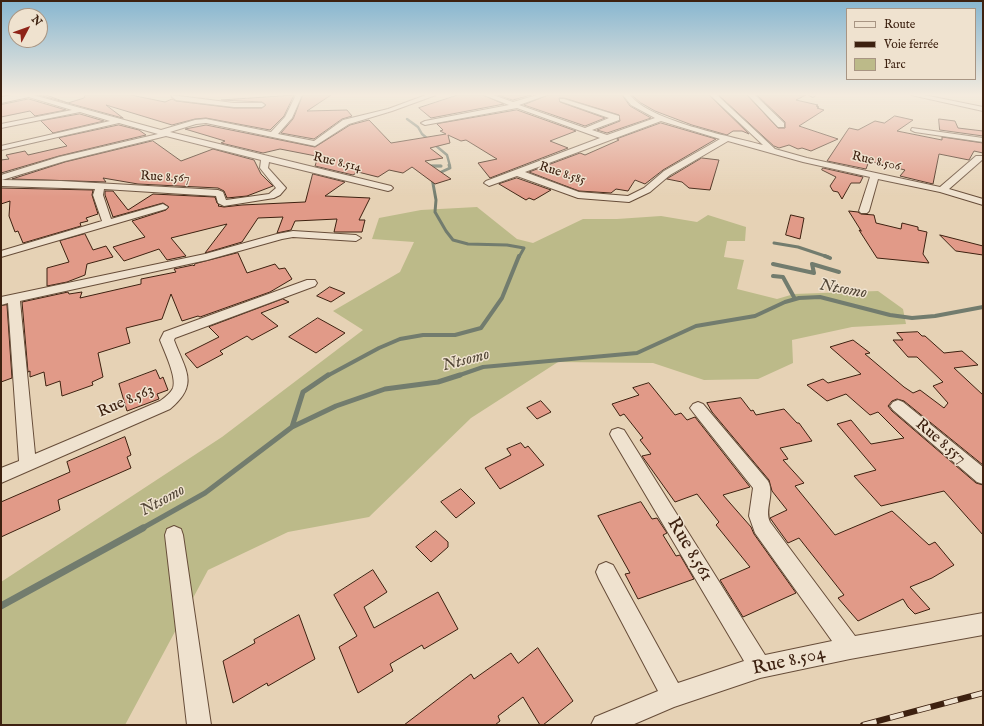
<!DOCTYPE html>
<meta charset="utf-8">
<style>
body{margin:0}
#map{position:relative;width:984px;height:726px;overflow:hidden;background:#e6d2b5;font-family:"IM FELL English",serif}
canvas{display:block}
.frame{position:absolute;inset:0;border:2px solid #3d2110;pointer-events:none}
.legend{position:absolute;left:846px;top:8px;width:130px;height:72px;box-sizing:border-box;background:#efe2cf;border:1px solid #a89583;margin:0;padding:5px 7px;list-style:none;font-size:12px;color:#3d2110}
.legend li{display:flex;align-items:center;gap:8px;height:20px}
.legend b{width:20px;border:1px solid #a89583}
.north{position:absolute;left:8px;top:8px;width:40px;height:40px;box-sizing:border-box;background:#efe2cf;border:1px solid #a89583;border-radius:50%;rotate:49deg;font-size:11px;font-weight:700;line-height:16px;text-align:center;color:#3d2110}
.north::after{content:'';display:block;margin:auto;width:14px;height:18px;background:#8f2418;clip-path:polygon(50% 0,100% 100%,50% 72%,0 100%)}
</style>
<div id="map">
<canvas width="984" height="726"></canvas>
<div class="frame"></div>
<ul class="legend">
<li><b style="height:5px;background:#efe2cf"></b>Route</li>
<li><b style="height:5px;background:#3d2110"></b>Voie ferrée</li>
<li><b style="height:11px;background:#bcba89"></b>Parc</li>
</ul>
<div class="north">N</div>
</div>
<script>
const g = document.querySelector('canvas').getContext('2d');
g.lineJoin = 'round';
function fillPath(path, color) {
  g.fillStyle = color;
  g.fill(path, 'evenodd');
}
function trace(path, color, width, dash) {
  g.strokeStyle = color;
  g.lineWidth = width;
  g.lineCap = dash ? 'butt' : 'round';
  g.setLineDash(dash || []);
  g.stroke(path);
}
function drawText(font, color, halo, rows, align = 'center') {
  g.font = font + ' "IM FELL English",serif';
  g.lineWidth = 3;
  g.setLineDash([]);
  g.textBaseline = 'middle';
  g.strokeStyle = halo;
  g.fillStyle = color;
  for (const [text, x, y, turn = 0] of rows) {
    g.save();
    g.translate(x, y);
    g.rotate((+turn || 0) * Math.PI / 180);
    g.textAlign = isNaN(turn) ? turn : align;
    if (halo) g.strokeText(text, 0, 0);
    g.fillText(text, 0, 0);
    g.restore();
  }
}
fillPath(new Path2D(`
 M477 207 517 239 533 243 583 219H617L661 216 697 222 708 215 746 227 745 241H727L724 257 744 260 737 289 777 299 794 294 878 291 903 309 906 324 852 327 792 340 793 363 758 379 704 380 653 363 558 362 471 418 369 517 288 532 208 570 125 725H1V582L222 437 363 330 333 311 400 272 414 242 372 239 379 218 421 210Z`), '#bcba89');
trace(new Path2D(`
 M407 119 418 127 422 134 447 155 450 166
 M427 166H441`), '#727c6e', 2.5);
trace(new Path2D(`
 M427 166H441
 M437 174 450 168 449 165
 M432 178 436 200 435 212 446 231 453 240 468 244 507 245 524 248 519 257
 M774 243 798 247 828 257`), '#727c6e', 3);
trace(new Path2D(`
 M825 256 830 258
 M773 264 814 273 812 264 839 272
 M773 276 783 277 795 299
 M327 376 379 348 400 339 423 335H455L481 328 502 298 519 256
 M457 376 483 367 637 353 696 326 755 316 785 302 799 298 820 297 890 315 912 318 935 316 983 307`), '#727c6e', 4);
trace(new Path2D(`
 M292 427 303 392 328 375
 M141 529 205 493 292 427 336 406 385 389 438 382 460 375`), '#727c6e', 5);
trace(new Path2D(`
 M1 606 143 528`), '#727c6e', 7);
const building = new Path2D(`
 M39 95H46L68 103 84 98 85 95H131L165 102 172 99 176 101 234 108H262L266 105 262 102 221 100 294 95 284 116 270 130 206 118 195 119 172 125 106 105 123 118Z
 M303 95H331L307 111 347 110 352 116 342 119 314 139 281 133 293 119Z
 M458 95H483L504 104 431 118 419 108Z
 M498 95H531L513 100Z
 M548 95H622L630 106 651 118 607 133 597 130 620 121 619 115 564 98H559L560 102 605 118 585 126 524 105Z
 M632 95H709L749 134 742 131H733L727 135 692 125 655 111 641 103Z
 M719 95H747L778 128H785V122L757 95H806L796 100 818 105 816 106 819 107 817 108 824 110 799 126 838 139 811 151 802 148 798 149 789 145 779 148 774 146Z
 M29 99 66 110 35 116 30 111 1 117V105Z
 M517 110 576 131 550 141 568 148 490 178 478 163 497 159 466 140 461 141 448 135 450 143 430 148 443 158 425 161 451 179 435 184 412 167 403 173 389 170 378 177 358 172 353 175 315 166 317 160 321 157 280 149 263 153 221 143 225 141 185 129 206 125 315 147 350 125 369 120 391 143 446 134 440 131 443 130 437 124Z
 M80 114 104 121 53 133 41 121Z
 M895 116 913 120 897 131 942 140V137L983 143V153L974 151 969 160 939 154 933 184 900 176 905 170 869 161 866 169 827 161 849 128 858 130 875 121 884 123Z
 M939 119 955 121 958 128 983 131V136L940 130Z
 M661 123 716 139 663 170 645 184 635 180 628 191 616 189 611 193 579 191 529 172 580 153 585 155 619 140 617 139Z
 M119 125 139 130 146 135 59 156 1 173V160L9 159 6 155 25 151 28 155 67 146 59 138Z
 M153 141 181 161 213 149 254 160 261 174 273 186 247 196 227 198 224 191 218 188 138 184 103 178 106 182 12 179 65 162Z
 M702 158 719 160 710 190 689 188 682 182 667 179Z
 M823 168 863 177 860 183H851L842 199 838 192 833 191 830 186 836 177 822 170Z
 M313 174 345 182 325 196 370 198 359 220H365L362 232H334L337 219 295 221 291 230 277 233 283 217 258 218 242 242 205 253 227 224 171 238 186 256 167 260 159 249 124 261 113 247 145 237 132 221 166 210 169 207 163 203 113 217 105 195V191H113L128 210 153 194 215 197 217 203 219 205 218 206 224 207 242 205 305 202Z
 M517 178 551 190 534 200 529 198 526 200 499 184Z
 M1 188 93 190 92 195 98 214 86 218 88 221 80 223 81 226 23 243 18 231 15 232 9 216 10 201 1 204Z
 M849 211 858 212 861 214 874 215 876 223 901 229 902 223 918 227V230L927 232 923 254 929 263 877 258 859 230 861 231Z
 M791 215 804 218 800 239 786 235Z
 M85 234 93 250 106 246 113 257 87 264 85 275 67 282 47 286V268L69 262 60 241Z
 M940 235 983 246V255L956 251Z
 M238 253 247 273 275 264 279 269 285 268 292 279 270 292 200 317 198 316 182 321 171 294 162 319 126 328 130 343 98 353 103 377 92 382 93 385 62 396 60 381 46 386 44 372 30 377V371L28 372 22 302 68 292 69 294 82 292 80 298 141 284V279L176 272 174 269 193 265 194 266 195 264Z
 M330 287 345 293 331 302 317 296Z
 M283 299 289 302 261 313 278 326 252 340 247 336 220 351 223 354 197 368 185 354 219 337 209 327Z
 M7 305 12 378 1 382V306Z
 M318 318 345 333 316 353 289 337Z
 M918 332 922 336H925L944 353 962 351 978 365 954 368 983 395V465L904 401 897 399 892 401 888 406 892 411 976 483 983 485V535L944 491 881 506 854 476 876 470 837 424 851 420 871 444 904 438 878 412 870 415 846 394 827 401 807 385 823 379 828 383 861 374 830 347 853 340 870 353 865 354 904 387 913 393 920 390 944 408 948 403 933 386 943 382 917 357H908L893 340H903L897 333Z
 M156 370 160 379 163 377 168 390 157 394 159 399 127 411 119 384Z
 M649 383 675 415 681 413 687 420 695 417 750 487 723 495 751 527 754 534 796 593 743 617 720 580 750 567 716 525 719 522 697 494 675 502 642 456 651 454 640 440 643 438 624 414 620 416 612 404 639 395 633 388Z
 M741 398 751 411 753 410 756 415 784 409 797 423H799L812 441 780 448 788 459 783 460 804 483 795 486 835 535 892 511 929 545 935 542 954 565 932 578 910 587 930 609 915 614 908 607 903 599 858 621 838 598 844 595 799 538 788 543 770 518 787 510 772 491 769 480 712 412 707 403Z
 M541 401 551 412 537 419 527 408Z
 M125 437 131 455 127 457 131 468 58 500 60 510 1 537V502L70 472 67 462Z
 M521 443 525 448 528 446 544 465 500 489 485 468 511 455 507 449Z
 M461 489 475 503 456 518 441 502Z
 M641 502 652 519 657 518 667 533 663 535 676 556 680 555 694 579 638 599 625 574 630 573 598 516Z
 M436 531 448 542V547L431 562 416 547Z
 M373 570 387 592 364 607 374 628 438 592 458 629 424 649 422 645 390 664 393 671 358 693 339 647 357 636 334 595Z
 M299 615 315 659 268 686 267 683 233 703 223 661 255 643 254 640Z
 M538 648 573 701 543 725H540L523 697 498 716 500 721 495 725H404L471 674 474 679 511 653 518 663Z`);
fillPath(building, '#e19a88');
trace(building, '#3d2110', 1);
const street = new Path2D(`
 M22 95H33L161 130 195 120 206 119 271 132 285 117 296 95H302L292 118 278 134 314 141 343 120 388 109 426 95H436L392 111 349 124 315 146 206 123 196 124 170 132 391 186 393 188 391 190 388 191 269 162 268 168 286 188 280 195 274 198 224 206 218 203 216 196 104 189 103 195 111 219 163 204 168 207 166 209 1 257V251L102 221 93 195 95 189 1 186V175L59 157 158 134 119 123 1 150V146L110 121 80 112 1 128V124L72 110ZM166 136 261 160 260 168 276 188 269 194 226 200 223 192 218 190 61 181 2 180 65 161Z
 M171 95 234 103H262L265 105 262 107H234L176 100 172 97Z
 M484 95H493L513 102 537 95H547L519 105 585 128 609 118 560 101V99H564L619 116V120L592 130 607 135 655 118 631 105 623 95H630C650 121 729 136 763 145L710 95H717L775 149 807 158 940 187 976 156H982V160L949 189 983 199V205L940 192 878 179 869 211 867 213H861L859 211 870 177 803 162 728 141 670 175 650 192 629 202 578 198 517 176 489 186 484 183 486 181 600 138 517 108 425 125 421 123 425 121 509 105ZM661 121 720 139 664 171 644 188 628 196 579 192 525 172Z
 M748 95H755L784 123V127H778Z
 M809 95H816L813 97Z
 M911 95H924L983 107V111Z
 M912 128 983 138V142L915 132 911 130Z
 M293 231 356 235 361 238 356 241 293 237 282 239 207 260 20 301 35 454 160 401C164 398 171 393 173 388 177 377 164 351 160 340L164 332 307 280H315L317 283 315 286 175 338 174 340C185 370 200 384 170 409L1 483V468L19 461 8 303 1 305V297L205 254 277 234Z
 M898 400 903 402 983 467V484L977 482 893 410 890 406 893 402Z
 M698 402 703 404 768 481C775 495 764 509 770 522L855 636 983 613V635L850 659 760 678 674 707 632 725H591L595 717 658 691 599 579 596 572 599 565 606 562 613 565 678 683 744 661 612 438 610 434 612 430 618 428 624 430 765 655 832 641 755 533 749 516 753 488 693 412 690 408 693 404Z
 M174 526 181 529 183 535 211 725H187L165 535 167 529Z`);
const secondary = new Path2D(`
 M12 95H30L29 97 1 103V97Z`);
trace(street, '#674d39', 2);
trace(secondary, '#3d2110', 2);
fillPath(street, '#efe2cf');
fillPath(secondary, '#efe2cf');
const rail = new Path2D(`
 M863 725 983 693`);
trace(rail, '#3d2110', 6);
trace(rail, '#efe2cf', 4.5, [14]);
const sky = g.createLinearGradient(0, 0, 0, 197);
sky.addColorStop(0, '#87b6d0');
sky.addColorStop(0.48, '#f4ebde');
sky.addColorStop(1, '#f4ebde00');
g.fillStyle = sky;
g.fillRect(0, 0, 984, 197);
drawText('13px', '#3d2110', '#efe2cf', [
 ["Rue 8.506",876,162,13],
 ["Rue 8.514",337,163,13],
 ["Rue 8.585",562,174,18],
 ["Rue 8.567",165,178,3]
]);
drawText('16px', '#3d2110', '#efe2cf', [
 ["Rue 8.563",126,402,-24],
 ["Rue 8.557",940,442,40]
]);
drawText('italic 17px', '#534737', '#efe2cf', [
 ["Ntsomo",843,290,10],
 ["Ntsomo",466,361,-15],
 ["Ntsomo",163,501,-29]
]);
drawText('19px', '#3d2110', '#efe2cf', [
 ["Rue 8.561",689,550,59],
 ["Rue 8.504",789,662,-13]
]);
</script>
